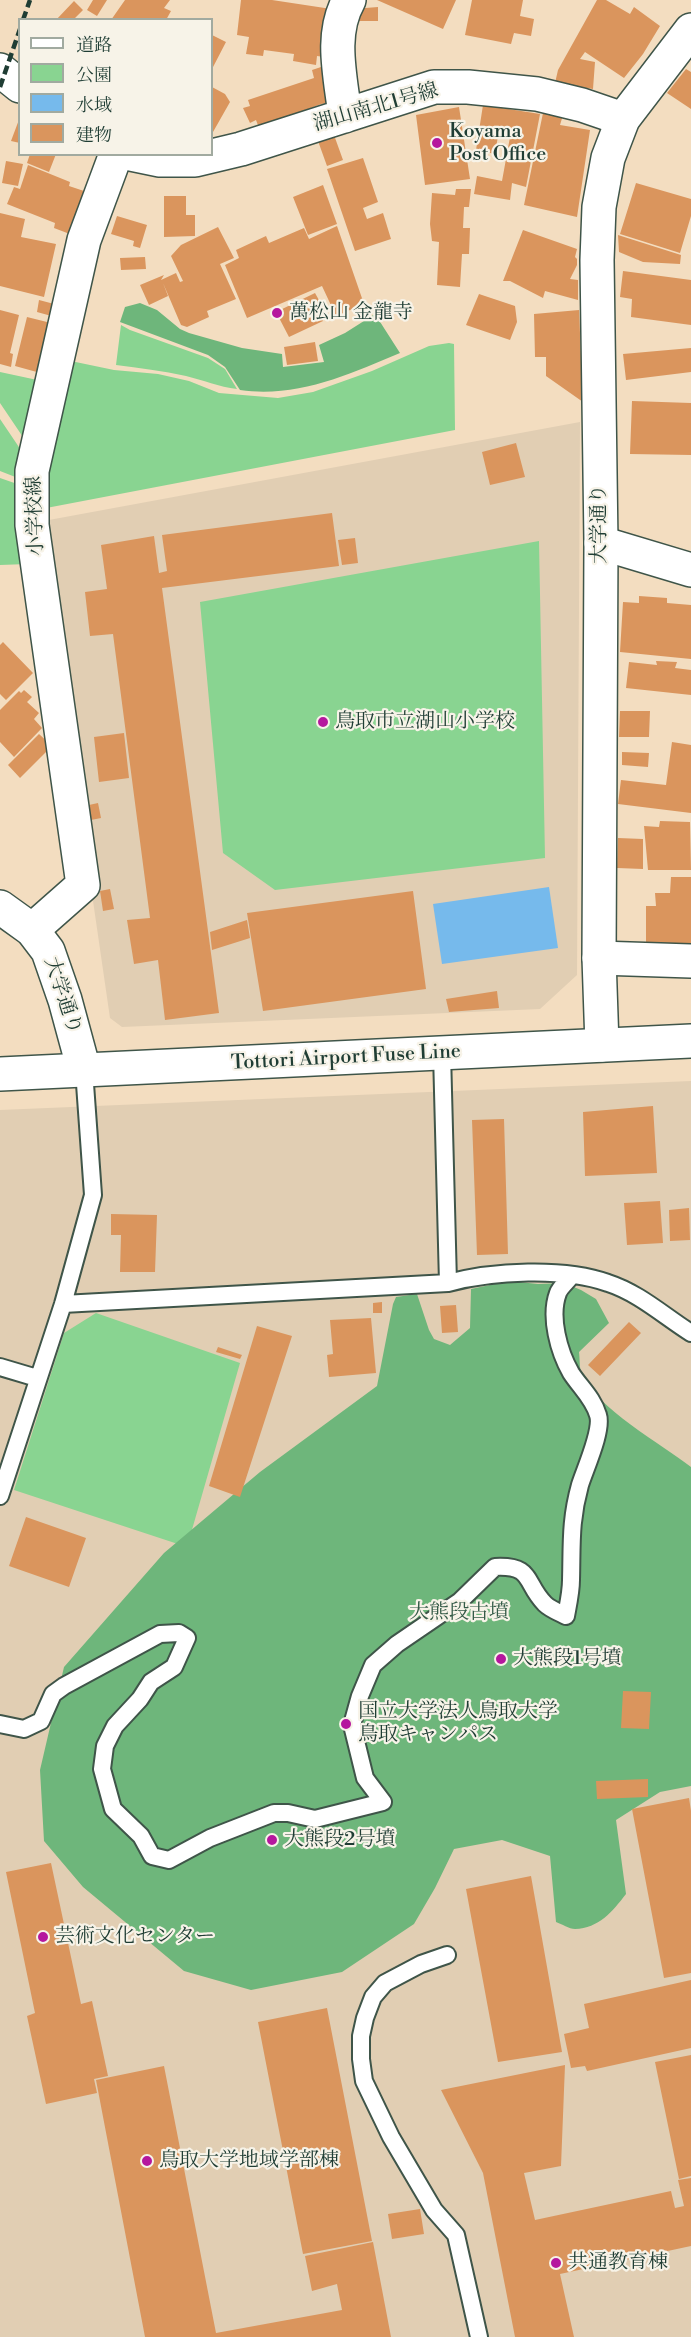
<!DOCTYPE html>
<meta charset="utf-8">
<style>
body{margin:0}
#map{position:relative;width:691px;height:2337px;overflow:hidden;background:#f3ddc0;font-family:"Libre Bodoni","Noto Serif JP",serif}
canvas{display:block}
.legend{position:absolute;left:18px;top:18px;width:195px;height:138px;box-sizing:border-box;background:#f7f3e8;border:2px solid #a1aaa0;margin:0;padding:8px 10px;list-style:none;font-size:18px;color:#1f3d34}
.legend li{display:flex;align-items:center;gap:12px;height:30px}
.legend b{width:30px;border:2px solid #a1aaa0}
</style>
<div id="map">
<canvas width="691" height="2337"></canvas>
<ul class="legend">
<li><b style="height:8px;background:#fff"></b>道路</li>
<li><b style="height:16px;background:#89d491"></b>公園</li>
<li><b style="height:16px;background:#76baec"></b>水域</li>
<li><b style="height:16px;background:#da955d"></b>建物</li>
</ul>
</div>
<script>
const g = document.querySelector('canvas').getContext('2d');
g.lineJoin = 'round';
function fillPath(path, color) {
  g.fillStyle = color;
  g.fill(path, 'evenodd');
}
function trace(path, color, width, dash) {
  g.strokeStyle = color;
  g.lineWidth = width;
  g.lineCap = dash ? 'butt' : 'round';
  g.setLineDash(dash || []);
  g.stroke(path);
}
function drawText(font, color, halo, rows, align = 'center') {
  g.font = font + ' "Libre Bodoni","Noto Serif JP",serif';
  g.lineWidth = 4.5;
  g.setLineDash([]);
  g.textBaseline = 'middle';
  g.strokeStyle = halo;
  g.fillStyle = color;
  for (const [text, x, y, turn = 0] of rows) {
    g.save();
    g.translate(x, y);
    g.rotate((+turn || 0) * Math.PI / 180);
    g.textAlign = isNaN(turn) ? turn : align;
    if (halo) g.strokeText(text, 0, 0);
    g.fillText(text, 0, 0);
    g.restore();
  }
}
fillPath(new Path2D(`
 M580 422 577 975 540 1009 122 1027 110 1018 38 522Z
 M691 1081V2337H0V1110Z`), '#e1ceb3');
fillPath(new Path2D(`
 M121 325 130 330 208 358 225 369 237 389C219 387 203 380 186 376 163 371 139 368 116 365Z
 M449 343 454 344 455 430 41 509 66 360 114 370 158 374 189 381 219 393 278 398 313 392 372 371 429 346Z
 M0 372 42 381 29 446 0 403Z
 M0 419 27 459 23 480 0 471Z
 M0 478 23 486 28 564 0 565Z
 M539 541 545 858 275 890 223 853 200 602Z
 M96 1313 240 1363 187 1547 14 1490 64 1333Z`), '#89d491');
fillPath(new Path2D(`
 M140 303 157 310 180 329 189 333 242 348 282 354 283 367 324 362 319 345 345 333 375 314 400 353C348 375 297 398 240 390L225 367 208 355 120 322 125 307Z
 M509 1281 538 1284 564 1283 581 1290 596 1299 609 1323 579 1352C580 1359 579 1368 582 1375 597 1408 661 1444 691 1467V1786L660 1792 616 1820 626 1894C612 1912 599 1928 575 1929 569 1929 562 1924 556 1922L550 1856 502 1840 454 1849 435 1888 414 1924 342 1972 251 1990 184 1971 83 1887 44 1841 40 1770 64 1667 164 1553 260 1472 377 1386 393 1304 396 1297 417 1294 429 1330 434 1339 450 1345 470 1328 471 1289Z`), '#6eb67b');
fillPath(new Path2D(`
 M549 887 558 948 442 964 433 904Z`), '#76baec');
fillPath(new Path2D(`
 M93 0H107L97 16 87 10Z
 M125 0H170L164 8 171 11 166 20H111Z
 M241 0H272L338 10 331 58 317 56 316 65 293 61 294 54 264 50 263 56 246 54 249 37 237 35Z
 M377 0H456L443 29Z
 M472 0H523L520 16 534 19 531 36 514 33 511 44 465 35Z
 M597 0H606L630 14 634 7 660 26 643 54 624 78 585 52 580 59 595 62 593 89 555 83 558 70Z
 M74 1 83 10 73 20H56Z
 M378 7V21H352L353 9Z
 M212 35 226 42 212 69Z
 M333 63 339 101 321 104 259 128 256 120 250 123 243 108 250 106 248 100 314 78 312 70Z
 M686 69 691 72V109L667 93Z
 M212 87 225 94 230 102 213 132 212 131Z
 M483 105 540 114 526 187 512 183 510 200 474 194 477 176 502 181 510 137 498 136 495 154 476 150Z
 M459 107 470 179 425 185 416 115Z
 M543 113 563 115 560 125 590 130 577 217 524 205Z
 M20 117V143L11 141Z
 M334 135 343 160 327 166 318 141Z
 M30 154H56L49 172 27 163Z
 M363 158 378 202 363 208 367 219 383 213 391 239 355 251 327 169Z
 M6 161 23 164 18 186 2 183Z
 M28 165 70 182 69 186 87 192 75 236 54 228 55 223 7 204 14 187 20 189Z
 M636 183 691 199V216L680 253 620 234Z
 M323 185 337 224 308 235 293 197Z
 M456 189H471L469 207H464L463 228H470L469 254H462L460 287 437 285 439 242 432 241 430 224 432 193 455 195Z
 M164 196H186V215H195V236L164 237Z
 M0 213 25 219 21 237 56 244 44 297 0 286Z
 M117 216 147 225 140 248 133 246 134 241 111 234Z
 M337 226 364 304 336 316 322 286 247 318 225 265 239 258 236 250 266 236 269 243 304 228 309 239Z
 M218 227 234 258 220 264 236 299 207 311 209 317 187 327 181 325 163 283 168 296 149 305 140 285 164 275 161 280 176 273 180 282 183 281 171 256 181 245Z
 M523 230 577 249 575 257 577 259V265L570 279 578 280V300L545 291 543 298 510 281H503Z
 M618 235 681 255 680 264 643 262 619 252Z
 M145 257 146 269 121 270 120 258Z
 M623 271 691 280V325L631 317 632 299 620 297Z
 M315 293 325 311 319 314 323 321 289 337 276 312Z
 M479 294 515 306 517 322 510 340 466 325Z
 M39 300 58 305 55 317 37 312Z
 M0 310 19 315 10 353 13 354 11 367 0 364Z
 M579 310 583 402 546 376V357H535L534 314Z
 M27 317 55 324 44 374 15 366Z
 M315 342 318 361 287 365 284 347Z
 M691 348V372L626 380 623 354Z
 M632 401 691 403V455L630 454Z
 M516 443 525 477 490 485 482 452Z
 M332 513 339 566 162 588 219 1013 165 1020 158 960 134 964 127 920 150 918 113 634 90 636 85 592 107 589 101 545 154 536 159 573 167 571 162 535Z
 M355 538 358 563 342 565 338 540Z
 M639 596 667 598V603L691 605V659L620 652 623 602 639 603Z
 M3 642 33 673 6 700 0 694V645Z
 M656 661 677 662 675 668 691 670V695L626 688 629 662 657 665Z
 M24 690 32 697 27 702 39 713 34 719 42 728 14 757 0 742V710L19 691 21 693Z
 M620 711H650L649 737H619Z
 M124 733 129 778 99 782 94 737Z
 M39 734 52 746 20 778 8 765Z
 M672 742 691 745V813L618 804 621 780 666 785Z
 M622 752 649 753 648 767 622 765Z
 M98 803 101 818 91 820 89 805Z
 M660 821 690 822 691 870H648L644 826 659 827Z
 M618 838 643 839V869L617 868Z
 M671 877H691V944L646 945V906H656L655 893H670Z
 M110 889 114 909 103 911 100 891Z
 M413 891 426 989 263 1011 247 913Z
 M247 920 250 938 212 950 210 932Z
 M497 991 499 1008 449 1012 446 999Z
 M653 1106 657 1173 585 1176 583 1112Z
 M504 1119 508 1254 477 1255 472 1120Z
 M660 1201 663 1243 627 1245 624 1203Z
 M689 1208 690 1240 670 1241 669 1210Z
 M111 1214 157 1215 155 1272H120L121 1235H111Z
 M382 1302V1313H373V1303Z
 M456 1305 458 1332 442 1333 440 1306Z
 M371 1318 376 1373 329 1377 327 1355 333 1354 330 1320Z
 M629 1322 641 1333 600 1376 588 1365Z
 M257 1326 292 1336 240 1497 209 1486Z
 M218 1347 242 1355 240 1359 216 1352Z
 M26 1517 86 1538 69 1587 9 1566Z
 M623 1691 651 1692 649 1729 621 1728Z
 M648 1779V1797L597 1799 596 1781Z
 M689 1798 691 1811V1973L664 1978 632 1809Z
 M51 1863 81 2004 92 2001 108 2076 94 2079 97 2093 46 2104 27 2016 35 2013 6 1872Z
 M531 1876 562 2052 498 2062 466 1889Z
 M691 1980V2048L587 2071 585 2066 571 2068 564 2034 589 2028 584 2004Z
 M327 2008 372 2241 303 2254 258 2022Z
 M691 2055V2176L679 2179 655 2062Z
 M565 2065 561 2166 524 2173 535 2220 671 2191 675 2208 684 2206 678 2180 691 2178V2246L560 2274 574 2337H515L483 2173 441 2090Z
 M164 2066 216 2333 342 2310 337 2284 312 2291 305 2256 373 2242 391 2337H145L96 2080Z
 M420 2209 424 2234 392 2239 388 2214Z`), '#da955d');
const service = new Path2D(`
 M448 1283C492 1271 564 1267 608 1283 639 1293 664 1316 691 1333
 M63 1304 448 1283 442 1053
 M0 1367 37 1378
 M0 1496 63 1304 93 1195 84 1070
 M0 1724 24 1729 41 1721 53 1694 64 1686 160 1634 179 1633 187 1638 174 1667 151 1682 140 1699 115 1726 105 1746 102 1769 113 1809 141 1836 152 1856 169 1860 210 1838 274 1813H288L315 1819 383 1802 365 1778 352 1725 360 1696 373 1665 397 1644 460 1601 495 1567C534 1565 524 1583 545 1604 550 1609 560 1613 566 1616 568 1605 571 1592 571 1580 572 1544 570 1521 580 1485 585 1469 603 1430 598 1415 593 1398 580 1387 571 1373 559 1352 549 1317 558 1293 560 1287 568 1281 572 1275
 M447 1955 421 1964 385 1983 373 1997 365 2018 361 2036V2059L364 2081 391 2137 434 2210 456 2235 479 2337`);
const minor = new Path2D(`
 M0 70 20 86
 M345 116C341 78 329 35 349 0
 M131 154 160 160H195L241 149 434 87H468L537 94 582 105 623 119
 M601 543 691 570
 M32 930 83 885 32 525V471L84 240 116 154
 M599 958 691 961`);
const tertiary = new Path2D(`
 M0 907 32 930 48 951 65 1000 84 1070
 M602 1045 599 958 601 543 597 260 599 207 608 158 623 119 691 30`);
const secondary = new Path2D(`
 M0 1074 691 1041`);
trace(service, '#3f5549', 20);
trace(minor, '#3f5549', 36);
trace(tertiary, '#3f5549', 36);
trace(secondary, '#3f5549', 36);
trace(service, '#fff', 16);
trace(minor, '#fff', 33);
trace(tertiary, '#fff', 33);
trace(secondary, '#fff', 33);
trace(new Path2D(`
 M23 20 30 0
 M0 87 20 29`), '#1f3d34', 4.5, [9, 4.5]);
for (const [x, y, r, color] of [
 [437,143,6,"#b5179e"],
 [277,313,6,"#b5179e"],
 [323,722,6,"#b5179e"],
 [501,1659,6,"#b5179e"],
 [346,1724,6,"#b5179e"],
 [272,1840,6,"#b5179e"],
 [43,1937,6,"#b5179e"],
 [147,2161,6,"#b5179e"],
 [556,2263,6,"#b5179e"]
]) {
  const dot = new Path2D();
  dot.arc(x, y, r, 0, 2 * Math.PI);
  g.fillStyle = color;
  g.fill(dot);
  trace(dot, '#f7f3e8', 2);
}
drawText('20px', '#1f3d34', '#f7f3e8', [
 ["湖山南北1号線",376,108,-16],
 ["小学校線",36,516,-92],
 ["大学通り",600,524,-90],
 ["大学通り",62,996,72],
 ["Tottori Airport Fuse Line",346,1058,-3]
]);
drawText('20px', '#1f3d34', '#f7f3e8', [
 ["Koyama",449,132],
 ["Post Office",449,155],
 ["萬松山 金龍寺",289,313],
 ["鳥取市立湖山小学校",335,722],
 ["大熊段1号墳",513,1659],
 ["国立大学法人鳥取大学",358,1712],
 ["鳥取キャンパス",358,1735],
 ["大熊段2号墳",284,1840],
 ["芸術文化センター",55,1937],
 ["鳥取大学地域学部棟",159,2161],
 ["共通教育棟",568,2263]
], 'left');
drawText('20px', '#345b47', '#f7f3e8', [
 ["大熊段古墳",459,1613]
]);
</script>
